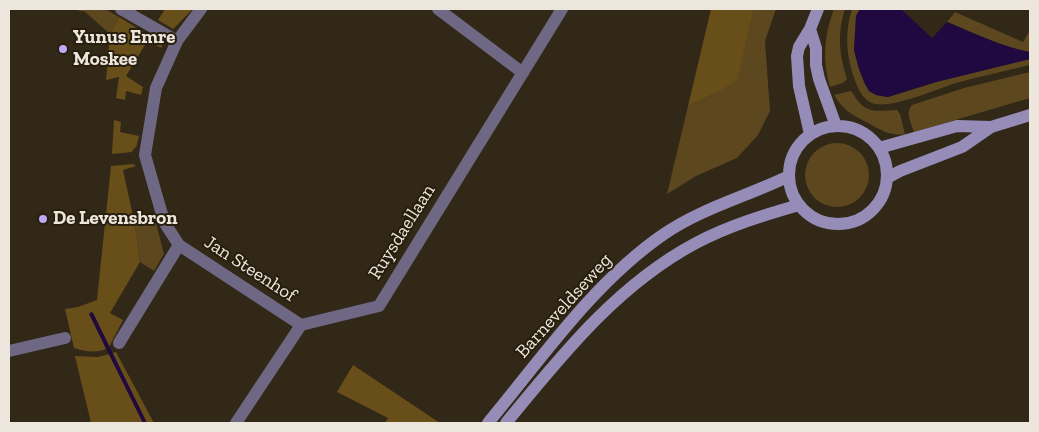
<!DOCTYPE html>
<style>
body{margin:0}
#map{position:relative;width:1039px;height:432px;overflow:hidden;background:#312817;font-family:"Zilla Slab",serif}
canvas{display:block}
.frame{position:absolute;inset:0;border:10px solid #ece6dc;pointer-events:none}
</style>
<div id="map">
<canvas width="1039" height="432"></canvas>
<div class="frame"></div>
</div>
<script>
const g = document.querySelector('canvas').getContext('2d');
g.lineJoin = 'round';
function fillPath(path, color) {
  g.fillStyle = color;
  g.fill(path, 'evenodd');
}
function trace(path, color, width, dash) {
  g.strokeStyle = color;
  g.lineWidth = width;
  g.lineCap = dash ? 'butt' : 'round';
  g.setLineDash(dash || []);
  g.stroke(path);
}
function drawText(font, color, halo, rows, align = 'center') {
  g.font = font + ' "Zilla Slab",serif';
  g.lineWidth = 4;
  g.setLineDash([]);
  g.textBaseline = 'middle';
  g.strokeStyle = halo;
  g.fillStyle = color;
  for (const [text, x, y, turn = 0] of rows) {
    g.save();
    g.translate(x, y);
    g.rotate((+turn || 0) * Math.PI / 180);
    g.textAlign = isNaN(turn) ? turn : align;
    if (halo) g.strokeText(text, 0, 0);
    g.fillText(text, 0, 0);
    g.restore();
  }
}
fillPath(new Path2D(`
 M78 9H105L119 17 110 34 84 11H79Z
 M754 9H776L765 41 770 111 758 135 737 158 696 176 667 194 688 106 718 92 746 41Z
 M834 9H845C837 33 839 55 847 79L843 83 830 87C822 60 824 35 834 9Z
 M852 9H860L856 16 854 50 859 69 865 84 869 91 876 95 888 97 936 82 1030 59V65C1006 71 981 76 956 83 937 89 890 110 872 103 860 98 856 83 852 72 846 50 845 31 852 9Z
 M955 12 1023 42 1030 30V52C1002 47 974 33 947 22Z
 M1030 72V98L914 132C911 123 905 113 912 105L964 88Z
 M851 91C854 94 855 98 858 101 869 115 883 110 897 110L900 114 905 134C888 137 879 128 864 121 851 114 842 109 834 95Z
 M805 175a32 32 0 1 1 64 0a32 32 0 1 1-64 0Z
 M152 222 156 223 164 254 154 271 140 262 135 225Z`), '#5c471f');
fillPath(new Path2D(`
 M165 9H193L173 29 158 20Z
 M711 9H754L737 80 718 92 688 106Z
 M119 17 163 44 161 48 148 40 126 76 143 87 141 95 126 91 125 100 116 98 119 77 106 80 110 34Z
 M114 120 121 122 120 132 139 136 136 148 135 147 132 152 113 154 112 153Z
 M133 164 136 166 123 170 135 225 140 262 110 313 123 320 109 347 93 313 90 314 106 349C95 353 86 352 74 348L65 309 78 307 97 300 111 166Z
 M116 352 154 423H147L112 353Z
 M109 354 143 423H91L75 356 98 357Z
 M353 365 440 423H385L388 418 337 392Z`), '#684e19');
fillPath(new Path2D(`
 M860 9H901L932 38 947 22C974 33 1002 47 1030 52V59L936 82 888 97 876 95 869 91 865 84 859 69 854 50 856 16Z
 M91 312 93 313 147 423H143L89 314Z`), '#1f0940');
trace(new Path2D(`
 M121 9 177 41
 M201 9 177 41 156 88 145 155 161 211 166 225 179 245 301 325
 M438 9 523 73
 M119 343 179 245
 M9 351 65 338
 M236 423 301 325 379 306 562 9`), '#6f6884', 12);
trace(new Path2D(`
 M810 29 816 48V65L819 79 836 126
 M789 175a49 49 0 1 1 98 0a49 49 0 1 1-98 0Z
 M810 134 799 86 797 56 799 47 810 29 818 9
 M879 148 957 126 991 127
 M887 178 900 171 962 147 991 127 1030 115
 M488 423C542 358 594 282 664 234 702 208 748 196 789 176
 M506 423C561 356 617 285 696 243 728 226 764 215 799 205`), '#968cb8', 12);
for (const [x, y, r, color] of [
 [63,49,5,"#bda9f5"],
 [43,219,5,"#bda9f5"]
]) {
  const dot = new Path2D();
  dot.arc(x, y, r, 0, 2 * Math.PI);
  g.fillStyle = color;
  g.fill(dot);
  trace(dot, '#271e0d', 2);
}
drawText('bold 19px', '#ece6dc', '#271e0d', [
 ["Yunus Emre",73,38],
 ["Moskee",73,60],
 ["De Levensbron",53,219]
], 'left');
drawText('19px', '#ece6dc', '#271e0d', [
 ["Ruysdaellaan",402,232,-58],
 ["Jan Steenhof",250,269,33],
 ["Barneveldseweg",564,306,-48]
]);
</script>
